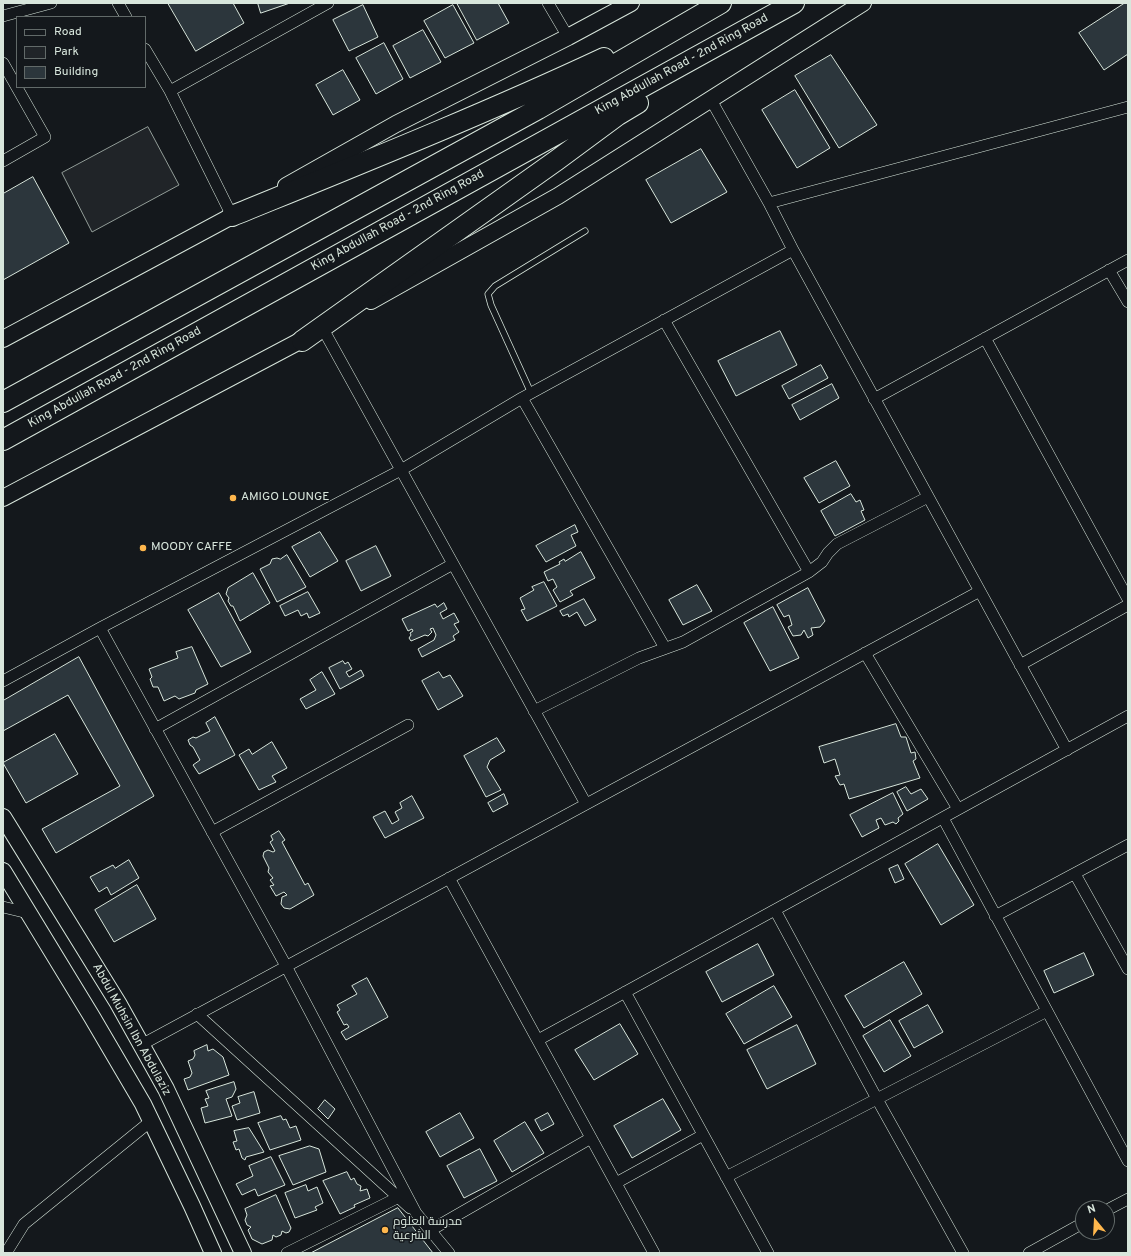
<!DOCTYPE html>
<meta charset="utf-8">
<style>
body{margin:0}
#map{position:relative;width:1131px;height:1256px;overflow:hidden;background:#14181c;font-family:Overpass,sans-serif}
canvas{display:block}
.frame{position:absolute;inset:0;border:4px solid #d8e6dc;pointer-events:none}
.legend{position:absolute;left:16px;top:16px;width:130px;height:72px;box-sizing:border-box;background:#14181c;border:1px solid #626a69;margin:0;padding:5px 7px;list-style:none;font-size:12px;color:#d8e6dc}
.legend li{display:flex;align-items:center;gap:8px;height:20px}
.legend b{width:20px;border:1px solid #626a69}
.north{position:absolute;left:1075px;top:1200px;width:40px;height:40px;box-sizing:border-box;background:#14181c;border:1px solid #626a69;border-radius:50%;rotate:342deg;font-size:11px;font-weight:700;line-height:16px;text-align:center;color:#d8e6dc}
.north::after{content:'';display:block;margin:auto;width:14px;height:18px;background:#ffb74d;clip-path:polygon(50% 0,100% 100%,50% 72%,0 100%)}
</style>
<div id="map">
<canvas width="1131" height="1256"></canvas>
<div class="frame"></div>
<ul class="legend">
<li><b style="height:5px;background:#14181c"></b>Road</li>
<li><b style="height:11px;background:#202428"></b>Park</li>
<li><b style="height:11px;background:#2c363c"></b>Building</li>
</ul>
<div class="north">N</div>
</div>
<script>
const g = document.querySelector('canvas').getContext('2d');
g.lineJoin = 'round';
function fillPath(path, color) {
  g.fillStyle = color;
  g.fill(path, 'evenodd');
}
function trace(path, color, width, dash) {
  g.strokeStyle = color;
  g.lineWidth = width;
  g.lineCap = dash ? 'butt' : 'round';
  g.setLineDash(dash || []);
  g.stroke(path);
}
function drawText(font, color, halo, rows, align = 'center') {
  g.font = font + ' Overpass,Cairo,sans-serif';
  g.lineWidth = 3;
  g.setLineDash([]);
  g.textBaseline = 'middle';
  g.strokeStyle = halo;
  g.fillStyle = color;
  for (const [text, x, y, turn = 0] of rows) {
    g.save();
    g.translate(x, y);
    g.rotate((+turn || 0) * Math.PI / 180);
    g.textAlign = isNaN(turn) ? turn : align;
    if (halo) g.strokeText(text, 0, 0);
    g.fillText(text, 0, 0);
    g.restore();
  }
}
const green = new Path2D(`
 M148 127 179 185 92 232 62 173Z`);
fillPath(green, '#202428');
trace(green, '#939e99', 1);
const building = new Path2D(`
 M168 3H233L244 23 196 51Z
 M258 3H290L261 13Z
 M457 3H498L509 23 477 40Z
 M1125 3H1128V54L1104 70 1079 33Z
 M363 5 378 37 349 51 333 20Z
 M453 5 474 43 445 58 424 21Z
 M423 30 441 62 410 78 393 46Z
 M384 43 403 79 376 94 356 58Z
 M831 55 877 125 839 148 795 76Z
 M343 70 360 100 333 115 316 85Z
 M795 90 830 148 797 168 762 110Z
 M701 149 727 192 671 223 646 180Z
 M33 177 69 243 3 280V194Z
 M780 331 797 365 736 396 718 361Z
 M821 365 828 378 789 399 782 386Z
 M832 384 839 398 800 420 792 405Z
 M836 461 850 486 819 503 804 478Z
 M851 494 856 502 860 500 864 510 861 511 865 520 835 536 821 511Z
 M575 525 578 532 571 535 576 546 546 562 536 546Z
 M320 532 338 561 310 577 292 547Z
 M376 546 391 576 361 591 346 561Z
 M581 552 595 578 570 591 573 595 560 602 553 590 557 587 553 579 548 581 544 572 560 564 559 562 564 559 565 561Z
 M287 555 306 587 277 602 260 569 270 564 272 559 277 558 280 559Z
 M253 573 270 603 240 621 233 606H231L228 601 229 598 226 594 228 588Z
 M544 582 557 606 527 621 521 610 525 609 520 598 534 590 532 587Z
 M697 585 712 611 683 625 669 600Z
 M808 588 825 621 820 627 811 628 813 635 808 638 804 630 801 635 793 636 788 627 792 625 789 615 784 617 777 605Z
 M308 592 320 613 309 618 307 613 301 616 298 610 285 616 280 606Z
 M219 593 251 652 221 667 188 610Z
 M584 599 596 620 585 626 577 612 569 617 568 614 563 616 560 611Z
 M444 603 447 609 440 613 443 619 454 613 459 622 454 624 459 632 453 636 455 640 422 657 418 649 434 640 436 635 433 628 430 629 432 632 428 636 425 635 411 641 409 638 411 635 410 633 413 631 412 629 408 631 402 619 435 604 437 607Z
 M773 607 799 658 770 671 744 623Z
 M192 647 208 684 196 690 195 693 179 699 175 696 164 701 158 687H153L150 679 152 677 149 669 178 658 176 652Z
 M79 657 154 796 56 853 42 829 120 786 68 695 3 731V701Z
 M343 661 345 664 348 662 352 669 346 672 349 677 361 670 364 676 340 689 329 668Z
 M322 672 335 694 306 709 300 699 316 690 310 680Z
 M439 672 443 678 450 675 463 696 438 710 422 681Z
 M215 717 235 755 199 774 193 765 200 760 193 747 190 745 188 740 193 737 196 738 210 731 206 723Z
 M896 724 901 737H906L911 753 915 752 916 759 913 761 920 778 849 799 844 784 840 785 835 776 840 775 835 759 824 763 819 747Z
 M55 734 78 774 26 803 3 763Z
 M497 738 505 751 490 760 487 767 501 790 486 797 464 756Z
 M272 742 287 768 272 776 276 782 259 790 239 755 249 749 252 754Z
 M906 787 911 794 921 789 928 799 907 811 897 792Z
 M893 793 903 814 898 818 899 821 896 824 893 822 885 825 881 818 876 820 879 828 862 837 850 815Z
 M504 794 508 804 493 812 488 803Z
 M412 796 424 818 385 838 373 817 385 811 392 824 399 820 395 812 402 808 400 803Z
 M279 831 285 840 282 842 305 885 308 883 314 895 290 909 284 908 281 904 282 897 287 895 284 892 276 896 270 886 274 885 270 880 273 878 268 872 269 868 263 856 264 852 268 850 273 852 275 851 270 842 273 840 271 836Z
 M938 844 974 905 941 925 905 864Z
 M129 860 139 878 111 895 107 887 99 892 90 877 113 865 115 868Z
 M898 865 904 879 895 883 889 869Z
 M137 885 156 919 114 942 95 910Z
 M758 944 774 975 722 1002 706 972Z
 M1084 953 1094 975 1054 993 1044 971Z
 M904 962 922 994 864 1028 845 996Z
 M367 978 388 1017 346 1040 341 1032 349 1027 347 1024 344 1025 337 1012 340 1010 337 1005 357 994 352 986Z
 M774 986 792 1017 744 1044 726 1014Z
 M928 1005 943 1032 914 1048 899 1021Z
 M890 1020 911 1056 884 1072 863 1036Z
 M620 1024 638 1054 594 1080 575 1050Z
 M797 1025 816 1064 767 1089 747 1050Z
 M207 1045 208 1051 213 1049 223 1057 229 1075 188 1090 184 1079 190 1077 192 1073 188 1061 193 1059 195 1055 194 1051Z
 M234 1082 236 1089 232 1097 226 1099 232 1116 205 1123 201 1108 208 1106 205 1099 209 1098 206 1091Z
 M254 1092 260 1113 237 1120 232 1106 240 1103 238 1097Z
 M663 1099 681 1130 632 1158 614 1126Z
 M325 1100 335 1109 328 1119 318 1109Z
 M460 1113 474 1138 440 1157 426 1132Z
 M548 1113 554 1124 541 1131 535 1120Z
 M281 1116 283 1120 286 1119 290 1128 296 1126 301 1140 270 1150 258 1123Z
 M525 1122 544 1153 512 1172 494 1141Z
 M249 1128 264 1152 246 1157 245 1160 242 1158 239 1149 236 1150 233 1142 237 1141 234 1131Z
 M310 1146 319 1149 326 1172 293 1185 279 1156Z
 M480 1149 497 1181 464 1198 447 1166Z
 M271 1157 285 1185 258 1196 255 1189 242 1195 236 1184 253 1176 249 1166Z
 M347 1172 351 1180 354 1178 357 1184 361 1186 360 1191 367 1189 370 1198 354 1205 355 1207 340 1214 323 1181Z
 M306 1185 308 1191 317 1187 323 1203 315 1207 317 1210 295 1218 285 1193Z
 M276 1195 291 1228 289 1232 286 1233 282 1231 281 1235 276 1237 273 1235 272 1240 262 1244 252 1239 248 1230 251 1227 247 1225 245 1220 247 1215 245 1209Z
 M398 1208 433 1253H311Z`);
fillPath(building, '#2c363c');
trace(building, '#d8e6dc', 1);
const lane = new Path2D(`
 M531 393 491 305 488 294 495 286 585 231`);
const street = new Path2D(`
 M118 3 126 17
 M548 3 568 37
 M3 16 51 3
 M145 49 170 91 232 216
 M3 63 45 137 3 161
 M170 91 328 3
 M711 100 769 203 793 250 1067 750
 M769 203 1128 107
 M1109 270 1128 302
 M664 320 809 572
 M323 329 586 804
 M985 338 1128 599
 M522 398 665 648
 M874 399 1128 260
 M100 628 286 966 416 1213 449 1253
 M865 653 958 809
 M1020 665 1128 605
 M3 681 100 628 401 470 522 398 793 250
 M534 711 639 658 683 642 809 572 822 562 828 553 837 544 928 497
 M155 729 453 564
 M943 818 1128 1161
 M212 832 408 725
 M1075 874 1128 969
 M449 878 654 1253
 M3 907 28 913
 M775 910 877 1099 963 1253
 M995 916 1128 845
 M625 992 768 1253
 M197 1014 410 1208
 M538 1040 1128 716
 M141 1045 980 591
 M726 1177 1047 1011
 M616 1183 703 1135
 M1107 1210 1128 1199
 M431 1230 591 1138
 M6 1253 24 1224 151 1121
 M287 1253 399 1197
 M1029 1253 1083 1223`);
const secondary = new Path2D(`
 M286 186 396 124 568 37 631 3
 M371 301 558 196 863 3
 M3 339 243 210
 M3 498 313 334
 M3 817 118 1003 166 1089 243 1253
 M3 871 92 1017 143 1104 192 1206 213 1253`);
const highway = new Path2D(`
 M232 216C357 165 482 115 604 58
 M302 341 557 160 618 115 638 103
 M3 402 538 109 721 3
 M3 440 794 3`);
trace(lane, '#d8e6dc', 7);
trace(street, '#d8e6dc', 12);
trace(secondary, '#d8e6dc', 18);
trace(highway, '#d8e6dc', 22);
trace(lane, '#14181c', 5.5);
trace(street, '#14181c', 11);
trace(secondary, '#14181c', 16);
trace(highway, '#14181c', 20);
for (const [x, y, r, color] of [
 [233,498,4,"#ffb74d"],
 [143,548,4,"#ffb74d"],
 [385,1230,4,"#ffb74d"]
]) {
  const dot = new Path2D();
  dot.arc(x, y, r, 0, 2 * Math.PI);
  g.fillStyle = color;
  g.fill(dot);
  trace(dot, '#14181c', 1.5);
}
drawText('12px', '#d8e6dc', '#14181c', [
 ["King Abdullah Road - 2nd Ring Road",682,65,-29],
 ["King Abdullah Road - 2nd Ring Road",398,221,-29],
 ["King Abdullah Road - 2nd Ring Road",115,378,-29],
 ["Abdul Muhsin Ibn Abdulaziz",131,1030,61]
]);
drawText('12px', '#d8e6dc', '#14181c', [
 ["AMIGO LOUNGE",241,498],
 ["MOODY CAFFE",151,548],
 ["مدرسة العلوم",393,1223],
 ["الشرعية",393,1237]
], 'left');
</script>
